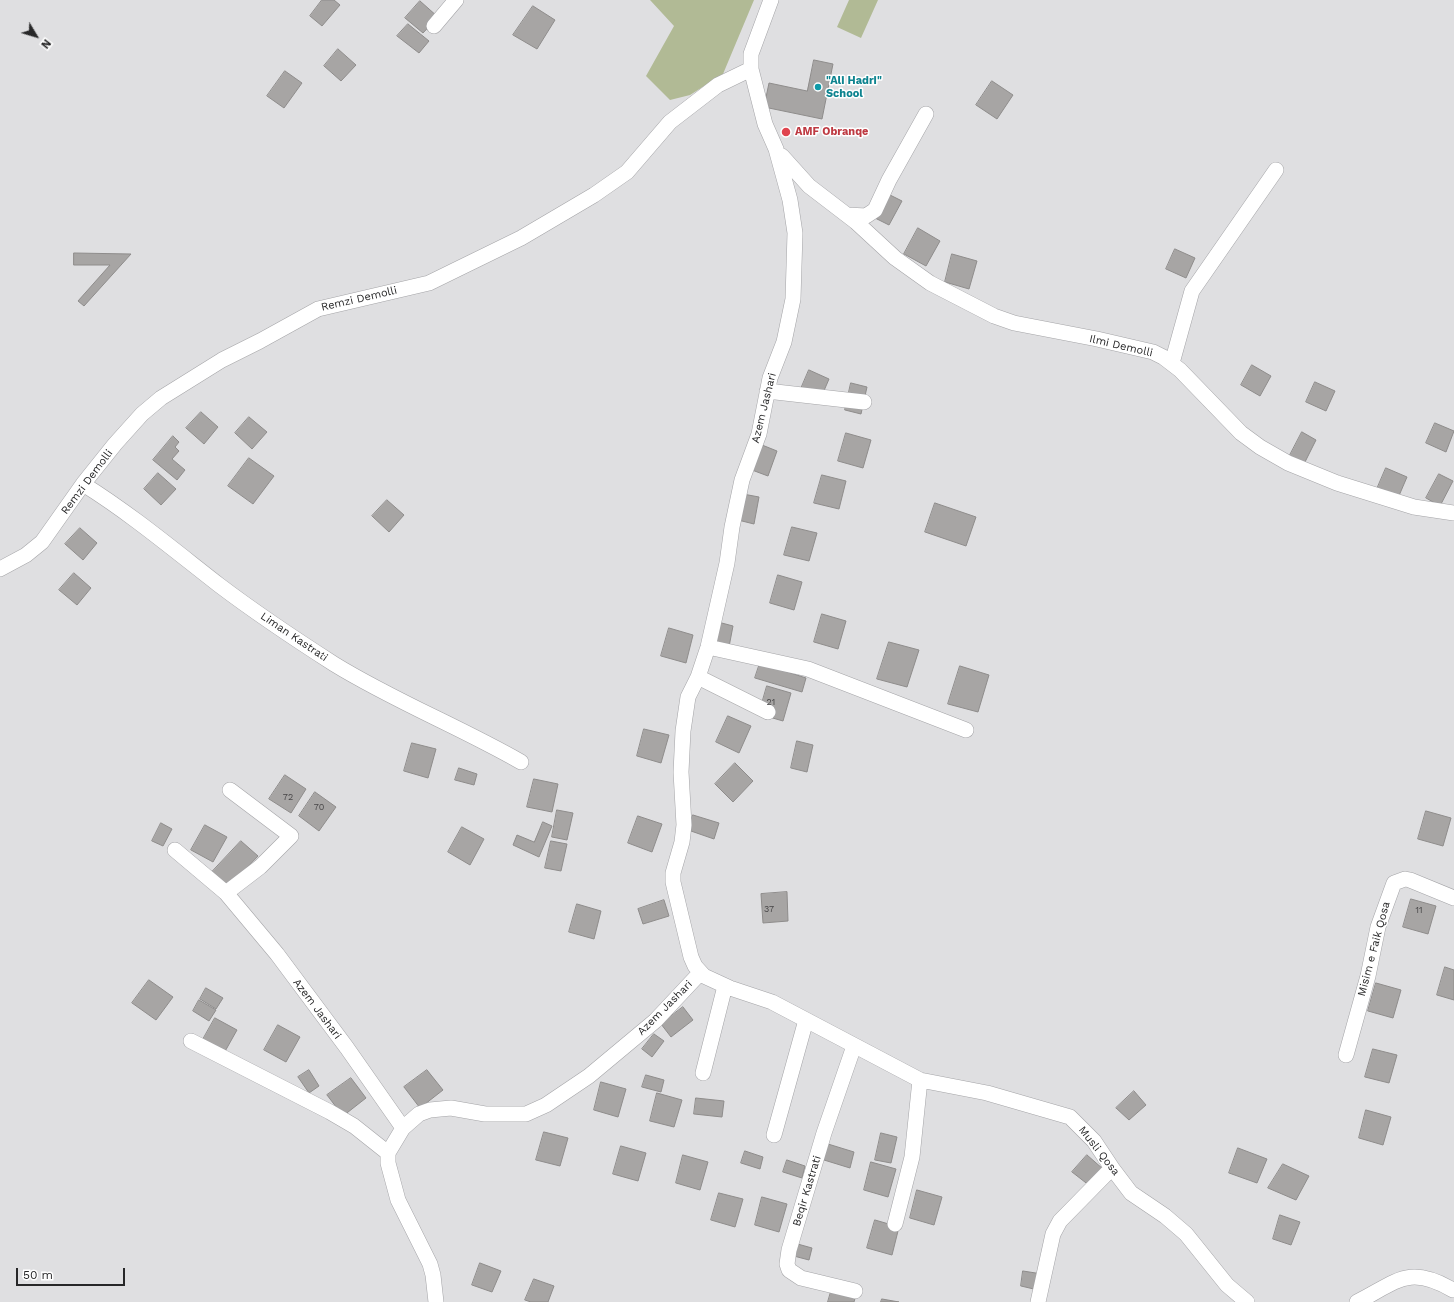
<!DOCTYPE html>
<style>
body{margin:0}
#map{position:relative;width:1454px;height:1302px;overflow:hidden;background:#dfdfe1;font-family:"Work Sans",sans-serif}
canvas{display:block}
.north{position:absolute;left:16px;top:16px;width:40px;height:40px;-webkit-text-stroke:3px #fff;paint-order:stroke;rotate:128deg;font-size:11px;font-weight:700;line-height:16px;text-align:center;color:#272728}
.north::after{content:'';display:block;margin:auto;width:14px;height:18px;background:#272728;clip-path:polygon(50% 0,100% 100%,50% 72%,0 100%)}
.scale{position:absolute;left:16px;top:1268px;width:109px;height:18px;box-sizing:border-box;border:2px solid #272728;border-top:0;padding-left:5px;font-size:12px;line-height:14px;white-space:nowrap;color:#272728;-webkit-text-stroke:3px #fff;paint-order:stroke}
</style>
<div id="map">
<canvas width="1454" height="1302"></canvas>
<div class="north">N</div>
<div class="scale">50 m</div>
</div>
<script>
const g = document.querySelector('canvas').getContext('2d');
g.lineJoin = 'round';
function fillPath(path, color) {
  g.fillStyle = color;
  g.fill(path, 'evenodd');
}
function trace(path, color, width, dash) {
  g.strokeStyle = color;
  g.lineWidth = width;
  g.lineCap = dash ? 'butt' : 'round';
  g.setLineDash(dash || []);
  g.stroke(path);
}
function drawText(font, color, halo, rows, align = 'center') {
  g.font = font + ' "Work Sans",sans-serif';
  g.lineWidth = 3;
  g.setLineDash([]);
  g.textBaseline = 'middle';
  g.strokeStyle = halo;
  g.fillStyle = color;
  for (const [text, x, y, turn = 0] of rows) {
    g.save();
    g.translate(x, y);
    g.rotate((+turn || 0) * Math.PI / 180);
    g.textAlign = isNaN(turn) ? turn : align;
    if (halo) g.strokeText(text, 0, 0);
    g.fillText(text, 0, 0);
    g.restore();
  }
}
fillPath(new Path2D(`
 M650 0H754L723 74 690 95 670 100 646 76 674 26Z
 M849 0H878L861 38 837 27Z`), '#b1ba95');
const building = new Path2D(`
 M322 0H334L340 5 322 26 310 16Z
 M420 1 438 17 423 33 405 18Z
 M533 6 555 20 537 49 513 35Z
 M408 24 429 41 419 53 397 36Z
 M338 49 356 65 341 81 324 66Z
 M814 60 833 64 822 119 764 107 769 83 807 91Z
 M285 71 302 83 284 108 267 96Z
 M992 81 1013 95 997 119 976 105Z
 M888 194 902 201 889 225 875 218Z
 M918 228 940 241 926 266 904 254Z
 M1175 249 1195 258 1186 278 1166 269Z
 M74 253 131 254 84 306 78 301 110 265H74Z
 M952 254 977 261 969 289 945 282Z
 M1252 365 1271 376 1260 396 1241 385Z
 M809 370 829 379 820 400 800 391Z
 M1315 382 1335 391 1326 411 1306 402Z
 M851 383 867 387 861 414 845 410Z
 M201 412 218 427 204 444 186 428Z
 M249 417 267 432 252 449 235 433Z
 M1435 423 1454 431 1446 452 1426 443Z
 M1302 432 1316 440 1304 464 1289 457Z
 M846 433 871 440 863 468 838 461Z
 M173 436 179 442 175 447 179 451 172 459 185 470 177 480 153 460Z
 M762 445 777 451 768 476 752 470Z
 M249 458 274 476 253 504 228 486Z
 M1386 468 1407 477 1398 498 1377 489Z
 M158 473 176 489 161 505 144 489Z
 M1439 474 1453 481 1440 506 1426 498Z
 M822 475 846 481 839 509 814 503Z
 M743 494 759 497 754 524 738 520Z
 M387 500 404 515 389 532 372 516Z
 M935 503 976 517 966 546 925 532Z
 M792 527 817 533 809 561 784 555Z
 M80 528 97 543 83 560 65 544Z
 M74 573 91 588 77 605 59 590Z
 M778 575 802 582 794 610 770 603Z
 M822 614 846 621 838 649 814 642Z
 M718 622 733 626 728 652 712 649Z
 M669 628 693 635 686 663 661 656Z
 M889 642 919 650 907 687 877 679Z
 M760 663 806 678 802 692 755 678Z
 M960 666 989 675 978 712 948 704Z
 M767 686 791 693 783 721 759 714Z
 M728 716 751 726 739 753 716 742Z
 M644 729 669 735 661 763 637 756Z
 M797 741 813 745 807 772 791 768Z
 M412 743 436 749 428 778 404 771Z
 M735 763 753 781 733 802 715 784Z
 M459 768 477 774 474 785 455 780Z
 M285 775 306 789 291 813 269 799Z
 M534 779 558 784 552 812 527 807Z
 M315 792 336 807 319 831 299 816Z
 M557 810 573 813 567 840 552 837Z
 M1426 811 1451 818 1443 846 1418 839Z
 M693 815 719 823 714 839 688 830Z
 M638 816 662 824 652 852 628 843Z
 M543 822 552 826 539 857 513 845 517 835 534 842Z
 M161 823 172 829 163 846 152 841Z
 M205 825 227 837 213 862 191 850Z
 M462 827 484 839 470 865 448 852Z
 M241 841 258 856 228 888 211 873Z
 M551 841 567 844 561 871 545 868Z
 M787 892 788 921 763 923 761 894Z
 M1411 899 1436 906 1428 934 1403 927Z
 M664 900 669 916 643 924 638 909Z
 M577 904 601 911 594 939 569 932Z
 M1445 967 1454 970V1000L1437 995Z
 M149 980 173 997 156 1020 132 1003Z
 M1376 983 1401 990 1393 1018 1368 1011Z
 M206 988 223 998 216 1009 200 999Z
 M199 1000 216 1010 209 1021 193 1011Z
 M683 1007 693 1020 671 1037 661 1024Z
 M215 1018 237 1030 223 1055 201 1043Z
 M278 1025 300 1037 286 1062 264 1050Z
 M654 1034 664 1041 652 1057 642 1049Z
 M1373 1049 1397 1055 1389 1083 1365 1077Z
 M309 1070 319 1086 309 1093 298 1077Z
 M427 1070 443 1090 420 1108 404 1087Z
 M646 1075 664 1080 661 1092 642 1087Z
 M351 1078 366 1098 343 1116 327 1095Z
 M601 1082 626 1089 618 1117 594 1110Z
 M1134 1091 1146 1105 1129 1120 1116 1108Z
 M657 1093 682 1100 674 1127 650 1121Z
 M696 1098 724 1101 722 1117 694 1114Z
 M1366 1110 1391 1117 1383 1145 1359 1138Z
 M544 1132 568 1138 560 1166 536 1160Z
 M881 1133 897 1137 891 1163 875 1160Z
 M828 1144 854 1152 850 1168 824 1160Z
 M621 1146 646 1153 638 1181 613 1174Z
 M1238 1148 1267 1159 1257 1183 1229 1173Z
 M745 1151 763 1157 760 1169 741 1163Z
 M683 1155 708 1162 700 1190 676 1183Z
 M1087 1155 1103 1169 1090 1186 1072 1172Z
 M787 1160 805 1166 802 1178 783 1172Z
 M871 1162 896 1169 888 1197 864 1190Z
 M1283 1164 1309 1176 1296 1200 1268 1188Z
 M917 1190 942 1197 934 1225 910 1218Z
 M719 1193 743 1199 735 1227 711 1220Z
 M762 1197 787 1204 779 1232 755 1225Z
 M1280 1215 1300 1222 1291 1245 1273 1239Z
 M875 1220 899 1227 892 1255 867 1248Z
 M794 1243 812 1248 809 1260 790 1255Z
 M480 1263 501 1271 492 1292 472 1285Z
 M1023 1271 1042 1274 1038 1290 1021 1286Z
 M534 1279 554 1286 548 1302H531L525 1300Z
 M832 1288 856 1295 854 1302H828Z
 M882 1299 899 1302H881Z`);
fillPath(building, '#a7a5a4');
trace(building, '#8e8c8b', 1);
const minor = new Path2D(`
 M771 0 751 54V69L765 124 776 149 790 200 795 233 793 299 784 342 770 378 759 434 742 480 732 527 727 563 708 647 698 677 688 697 683 731 681 772 684 825 682 842 673 873V882L691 957 695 966 704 976 730 988 772 1002 920 1080 987 1093 1070 1117 1094 1141 1112 1168 1131 1193 1165 1216 1186 1234 1227 1285 1247 1302
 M434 26 456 0
 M782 156 809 186 856 222 895 258 930 283 994 316 1014 323 1097 339 1153 352 1163 357 1180 370 1241 433 1260 447 1288 463 1337 483 1414 507 1454 513
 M847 215 866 216 875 210 889 180 926 114
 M1172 363 1192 291 1276 170
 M767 391 864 402
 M83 484C131 514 174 550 219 585 256 613 295 639 334 664 394 701 460 727 521 762
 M0 569 26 555 42 542 83 484 115 444 142 414 161 398 222 360 260 341 318 309 429 283 521 238 594 195 627 172 670 122 718 85 751 69
 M708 647 808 669 966 730
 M698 677 768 712
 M175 850 226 893 277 954 347 1048 403 1128
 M226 893 260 867 291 836 230 790
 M191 1041 330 1112 354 1126 388 1153
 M854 1046 824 1133 789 1250 787 1264 789 1270 801 1278 855 1291
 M1346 1055 1368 976 1378 927 1394 883 1405 879 1410 880 1454 898
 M703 1073 725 986
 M774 1135 806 1020
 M895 1224 912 1157 920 1080
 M436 1302 433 1275 430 1264 398 1200 388 1163V1153L403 1128 419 1114 430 1110 451 1108 485 1114H526L546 1105 589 1076 655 1021 700 973
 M1038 1302 1053 1234 1060 1221 1112 1168
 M1357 1302C1397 1282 1408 1264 1453 1290`);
trace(minor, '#a4a4a7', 16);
trace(minor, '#fff', 15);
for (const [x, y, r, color] of [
 [818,87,4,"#0f9aa8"],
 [786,132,5,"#e0444e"]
]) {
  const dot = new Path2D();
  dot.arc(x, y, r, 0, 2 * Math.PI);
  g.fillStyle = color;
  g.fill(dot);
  trace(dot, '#fff', 1.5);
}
drawText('9px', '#474647', null, [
 ["21",771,702],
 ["72",288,797],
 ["70",319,807],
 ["37",769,909],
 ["11",1419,910]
]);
drawText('bold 11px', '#0d838f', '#fff', [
 ["\"Ali Hadri\"",826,81],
 ["School",826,94]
], 'left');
drawText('bold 11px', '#be3a42', '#fff', [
 ["AMF Obranqe",795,132]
], 'left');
drawText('11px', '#272728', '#fff', [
 ["Remzi Demolli",359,299,-13],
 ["Ilmi Demolli",1121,346,13],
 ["Azem Jashari",764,408,-76],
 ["Remzi Demolli",87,482,-53],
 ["Liman Kastrati",294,637,34],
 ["Misim e Faik Qosa",1374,949,-75],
 ["Azem Jashari",665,1008,-45],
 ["Azem Jashari",317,1009,53],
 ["Musli Qosa",1099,1151,52],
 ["Beqir Kastrati",807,1191,-73]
]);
</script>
